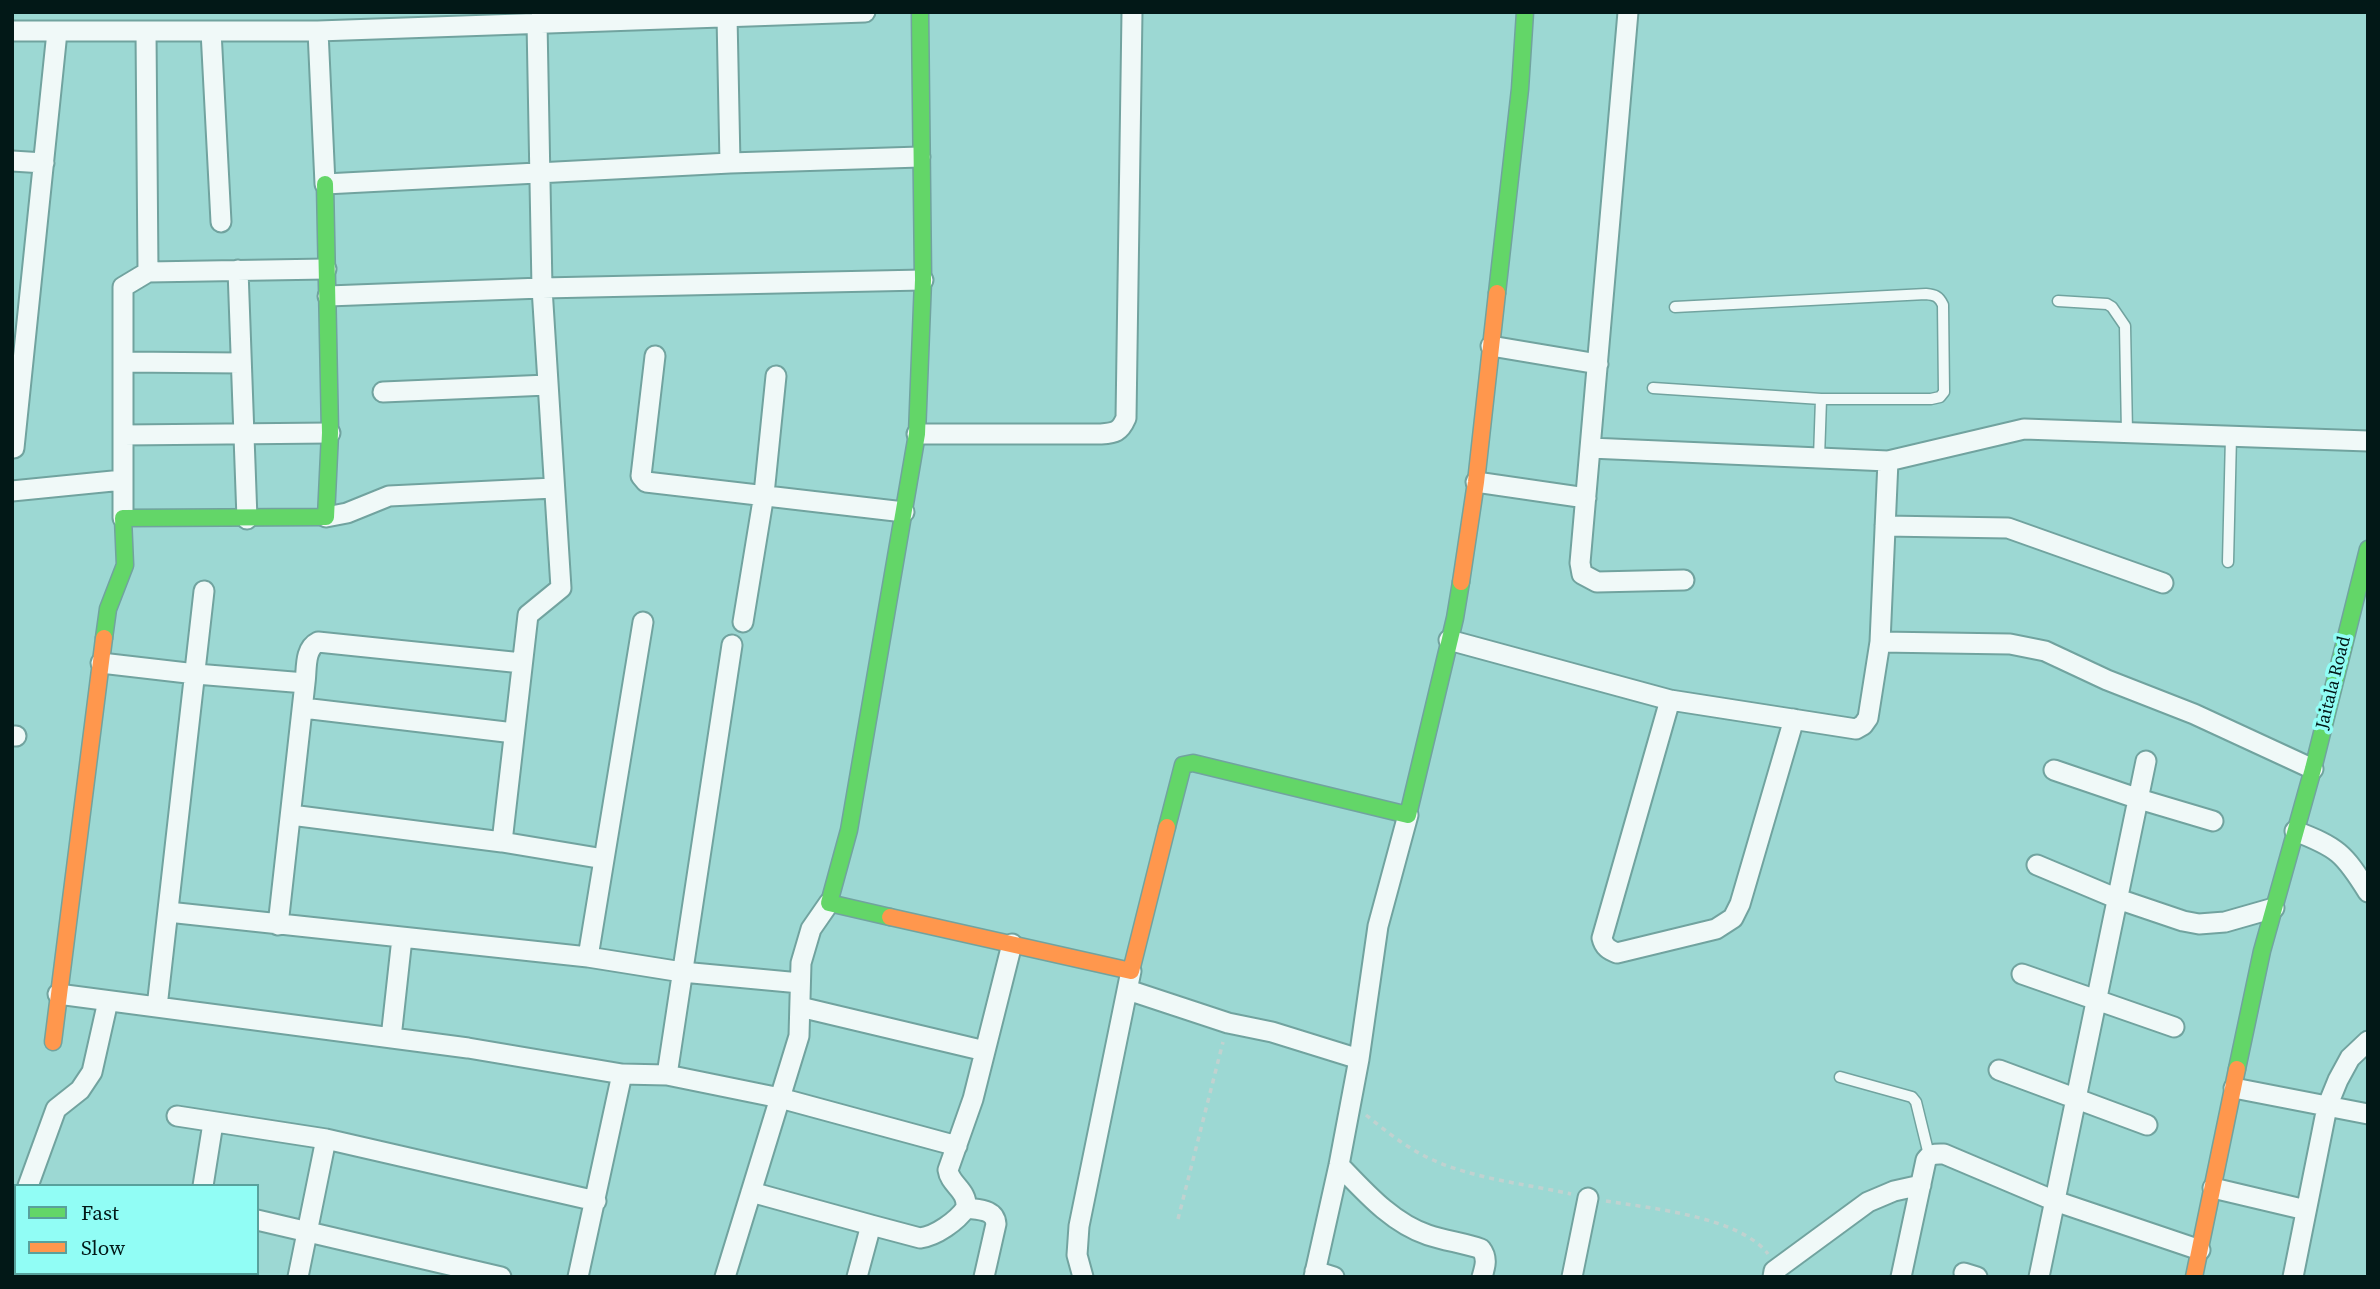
<!DOCTYPE html>
<style>
body{margin:0}
#map{position:relative;width:2380px;height:1289px;overflow:hidden;background:#9cd8d3;font-family:"Source Serif 4",serif}
canvas{display:block}
.frame{position:absolute;inset:0;border:14px solid #021817;pointer-events:none}
.legend{position:absolute;left:14px;top:1184px;width:245px;height:91px;box-sizing:border-box;background:#91fdf5;border:2px solid #58a19c;margin:0;padding:9px 12px;list-style:none;font-size:21px;color:#021817}
.legend li{display:flex;align-items:center;gap:14px;height:35px}
.legend b{width:35px;border:2px solid #58a19c}
</style>
<div id="map">
<canvas width="2380" height="1289"></canvas>
<div class="frame"></div>
<ul class="legend">
<li><b style="height:9px;background:#63d668"></b>Fast</li>
<li><b style="height:9px;background:#ff974d"></b>Slow</li>
</ul>
</div>
<script>
const g = document.querySelector('canvas').getContext('2d');
g.lineJoin = 'round';
function trace(path, color, width, dash) {
  g.strokeStyle = color;
  g.lineWidth = width;
  g.lineCap = dash ? 'butt' : 'round';
  g.setLineDash(dash || []);
  g.stroke(path);
}
function drawText(font, color, halo, rows, align = 'center') {
  g.font = font + ' "Source Serif 4",serif';
  g.lineWidth = 7;
  g.setLineDash([]);
  g.textBaseline = 'middle';
  g.strokeStyle = halo;
  g.fillStyle = color;
  for (const [text, x, y, turn = 0] of rows) {
    g.save();
    g.translate(x, y);
    g.rotate((+turn || 0) * Math.PI / 180);
    g.textAlign = isNaN(turn) ? turn : align;
    if (halo) g.strokeText(text, 0, 0);
    g.fillText(text, 0, 0);
    g.restore();
  }
}
const lane = new Path2D(`
 M2058 301 2107 304 2112 307 2125 326 2127 433
 M1675 307 1926 294C1935 295 1939 296 1943 305L1944 392 1940 397 1931 399H1821
 M1653 388 1821 399 1819 458
 M2228 562 2231 436
 M1840 1077 1912 1097 1916 1102 1929 1155`);
const street = new Path2D(`
 M1628 12 1580 563 1582 574 1597 582 1684 580
 M727 16 730 163
 M537 22 542 288 923 280
 M12 31H318L865 12
 M211 31 221 222
 M318 31 325 184 730 163 920 157
 M12 161 44 163
 M238 270 247 519
 M148 272 326 269
 M328 296 542 288 561 588 528 615 502 842
 M1491 346 1598 364
 M655 356 641 476 646 482 904 512
 M123 362 241 363
 M383 392 548 385
 M917 434H1101C1115 433 1120 432 1126 418L1132 12
 M123 435 330 433
 M14 448 57 32
 M1888 461 2024 429 2368 441
 M1476 482 1586 498
 M12 491 123 480
 M326 517 347 513 389 496 554 488
 M123 518V287L148 272 146 32
 M1885 526 2008 528 2163 583
 M643 622 588 957 682 972 800 983
 M743 622 764 494 776 376
 M1449 640 1670 700 1856 729 1863 725 1868 718 1880 642 1888 461 1590 448
 M1880 642 2010 644 2045 651 2107 680 2194 714 2313 769
 M101 663 196 674 305 683 278 925
 M305 683C307 669 304 649 318 642L522 663
 M1670 700 1602 938C1604 947 1609 950 1617 953L1716 929 1733 918 1740 904 1794 719
 M303 708 514 733
 M12 736H16
 M2054 770 2139 799 2213 821
 M291 815 502 842 604 859
 M2295 831C2337 847 2344 853 2368 892
 M2037 865 2118 899 2183 921 2199 924 2225 922 2274 908
 M168 912 588 957
 M2022 974 2174 1027
 M1128 990 1228 1023 1272 1032 1359 1059
 M58 994 468 1048 622 1074
 M157 1007 204 591
 M800 1007 985 1051
 M391 1038 402 938
 M1999 1070 2147 1125
 M667 1075 780 1098 957 1146
 M2234 1088 2368 1114
 M177 1116 326 1139
 M1339 1165C1365 1192 1392 1223 1428 1235 1446 1241 1464 1243 1481 1249 1488 1258 1485 1267 1482 1277
 M28 1186 56 1109 80 1090 92 1072 108 1001
 M203 1186 213 1123
 M2213 1188 2306 1210
 M751 1192 871 1225 857 1277
 M966 1208C979 1210 995 1209 996 1224L984 1277
 M257 1220 501 1277
 M871 1225 920 1238C936 1236 957 1221 966 1208 968 1190 950 1185 948 1170L973 1099 1012 944
 M12 1230 16 1220
 M1315 1271 1334 1277
 M1964 1273 1977 1277
 M189 1277 190 1273
 M298 1277 326 1139 596 1201
 M578 1277 622 1074 667 1075 732 645
 M725 1277 799 1036 801 963 811 929 829 903
 M1083 1277 1077 1255 1079 1226 1131 971
 M1314 1277 1339 1165 1359 1059 1378 926 1408 815
 M1572 1277 1588 1198
 M1773 1277 1774 1271 1868 1202 1894 1191 1921 1185
 M1901 1277 1926 1160C1931 1153 1936 1154 1944 1154L2055 1201 2200 1250
 M2039 1277 2146 761
 M2293 1277 2327 1107 2338 1080 2350 1058 2368 1041`);
const fast = new Path2D(`
 M1497 293 1520 89 1525 12
 M104 638 108 609 125 565 123 518 326 517 330 433 325 184
 M1167 827 1183 765 1193 763 1408 815 1455 618 1461 582
 M890 917 829 903 849 830 917 434 923 280 920 12
 M2237 1069 2262 951 2313 769 2368 549`);
const slow = new Path2D(`
 M1461 582 1476 482 1497 293
 M890 917 1131 971 1167 827
 M53 1042 104 638
 M2194 1277 2237 1069`);
trace(lane, '#71a39f', 13);
trace(street, '#71a39f', 23);
trace(fast, '#71a39f', 19);
trace(slow, '#71a39f', 19);
trace(new Path2D(`
 M1366 1115C1387 1132 1408 1149 1433 1160 1475 1179 1526 1184 1571 1194
 M1606 1201C1650 1208 1740 1217 1768 1254
 M1178 1219 1223 1042`), '#c0d2d0', 3.5, [5, 5]);
trace(lane, '#f0f9f8', 10);
trace(street, '#f0f9f8', 19);
trace(fast, '#63d668', 16);
trace(slow, '#ff974d', 16);
drawText('18px', '#021817', '#91fdf5', [
 ["Jaitala Road",2334,683,-76]
]);
</script>
